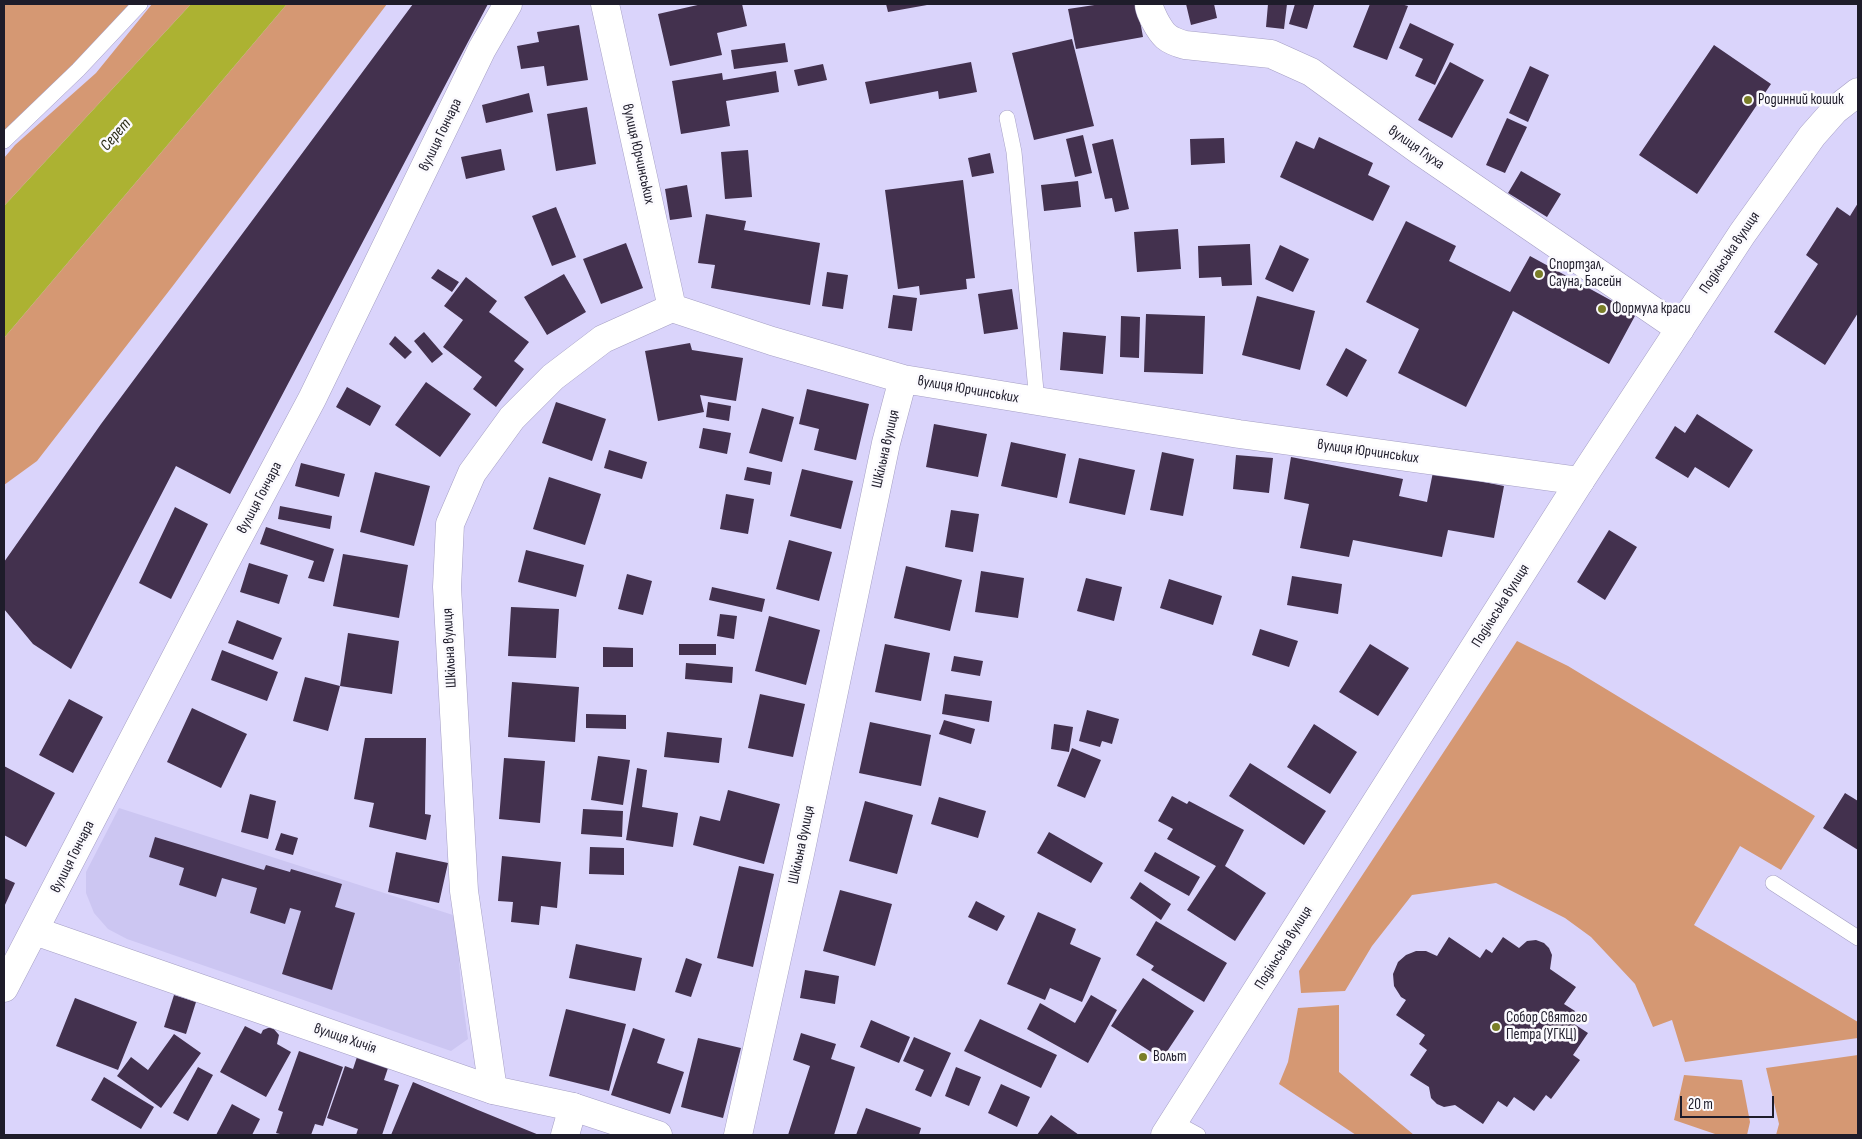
<!DOCTYPE html>
<meta charset="utf-8">
<style>
body{margin:0}
#map{position:relative;width:1862px;height:1139px;overflow:hidden;background:#dad4fb;font-family:"Sofia Sans Condensed",sans-serif}
canvas{display:block}
.frame{position:absolute;inset:0;border:5px solid #1e1c2a;pointer-events:none}
.scale{position:absolute;left:1680px;top:1096px;width:94px;height:22px;box-sizing:border-box;border:2px solid #1e1c2a;border-top:0;padding-left:6px;font-size:15px;line-height:18px;white-space:nowrap;color:#1e1c2a;-webkit-text-stroke:4px #fbfafe;paint-order:stroke}
</style>
<div id="map">
<canvas width="1862" height="1139"></canvas>
<div class="frame"></div>
<div class="scale">20 m</div>
</div>
<script>
const g = document.querySelector('canvas').getContext('2d');
g.lineJoin = 'round';
function fillPath(path, color) {
  g.fillStyle = color;
  g.fill(path, 'evenodd');
}
function trace(path, color, width, dash) {
  g.strokeStyle = color;
  g.lineWidth = width;
  g.lineCap = dash ? 'butt' : 'round';
  g.setLineDash(dash || []);
  g.stroke(path);
}
function drawText(font, color, halo, rows, align = 'center') {
  g.font = font + ' "Sofia Sans Condensed",sans-serif';
  g.lineWidth = 5;
  g.setLineDash([]);
  g.textBaseline = 'middle';
  g.strokeStyle = halo;
  g.fillStyle = color;
  for (const [text, x, y, turn = 0] of rows) {
    g.save();
    g.translate(x, y);
    g.rotate((+turn || 0) * Math.PI / 180);
    g.textAlign = isNaN(turn) ? turn : align;
    if (halo) g.strokeText(text, 0, 0);
    g.fillText(text, 0, 0);
    g.restore();
  }
}
fillPath(new Path2D(`
 M119 808 456 916 461 989 468 1039 451 1051 127 939 108 929 94 913 86 893V872Z`), '#ccc6f2');
fillPath(new Path2D(`
 M4 4H131L73 66 4 132Z
 M152 4H191L4 206V158L15 145 96 73Z
 M287 4H387L172 287 37 461 4 485V338Z
 M1517 641 1568 666 1815 816 1781 870 1740 846 1694 925 1858 1022V1038L1685 1062 1672 1020 1653 1027 1635 984 1591 937 1565 918 1496 883 1412 895 1372 946 1345 991 1301 993 1299 971Z
 M1339 1005V1072L1414 1135H1356L1279 1084 1288 1062 1298 1008Z
 M1858 1055V1135H1776L1779 1124 1766 1068Z
 M1684 1075 1742 1080 1750 1122 1747 1135H1718L1674 1120Z`), '#d59873');
fillPath(new Path2D(`
 M191 4H287L4 338V206Z`), '#acb232');
fillPath(new Path2D(`
 M413 4H488L230 494 176 466 71 669 33 644 4 609V562L101 424Z
 M702 4H742L747 26 717 33 722 55 670 66 658 14Z
 M886 4H927V5L888 12Z
 M1101 4H1137L1143 37 1076 49 1068 9Z
 M1186 4H1214L1217 18 1191 25Z
 M1268 4H1287L1284 29 1266 27Z
 M1295 4 1314 5 1307 29 1289 24Z
 M1370 4H1401L1408 6 1387 60 1353 47Z
 M1410 23 1454 44 1435 85 1415 76 1423 59 1399 48Z
 M579 25 588 80 547 86 544 66 521 69 517 46 539 42 537 32Z
 M1072 39 1094 126 1034 140 1012 53Z
 M785 43 788 62 734 69 731 50Z
 M1714 45 1771 84 1697 194 1639 155Z
 M971 62 977 92 939 99 938 91 870 104 865 82Z
 M1450 62 1484 80 1452 138 1418 120Z
 M823 64 827 80 798 86 794 70Z
 M1530 66 1549 75 1528 122 1509 113Z
 M776 71 779 92 726 101 730 126 681 134 672 81 722 73 723 80Z
 M529 93 533 112 486 123 482 105Z
 M587 107 596 164 556 171 547 114Z
 M1507 118 1527 127 1505 173 1486 165Z
 M1083 135 1092 173 1075 177 1066 139Z
 M1319 137 1373 163 1368 175 1390 186 1373 221 1280 177 1296 141 1314 149Z
 M1224 138 1225 163 1191 165 1190 139Z
 M1113 139 1129 209 1115 212 1112 198 1105 199 1092 144Z
 M501 149 505 170 466 179 461 157Z
 M748 150 752 197 725 199 721 152Z
 M990 153 994 173 972 177 968 158Z
 M1521 171 1561 194 1547 217 1508 193Z
 M963 180 975 278 966 279 967 289 920 295 919 286 898 289 885 190Z
 M1078 181 1081 207 1044 211 1041 185Z
 M687 185 692 217 670 220 665 189Z
 M1858 203V313L1825 365 1774 332 1818 264 1806 255 1837 207 1850 216Z
 M556 207 576 257 552 266 532 216Z
 M706 214 746 221 744 230 820 243 810 305 711 288 715 265 698 263Z
 M1406 221 1456 246 1449 261 1510 292 1530 256 1636 314 1609 364 1513 311 1466 407 1398 373 1419 329 1366 302Z
 M1178 229 1181 269 1137 272 1134 232Z
 M626 243 643 288 601 304 583 259Z
 M1250 244 1252 285 1222 286 1221 277 1199 278 1198 246Z
 M1280 245 1309 259 1293 292 1265 279Z
 M438 269 459 282 452 292 431 278Z
 M827 272 848 275 843 309 822 306Z
 M564 274 586 312 547 335 524 297Z
 M466 277 497 301 489 312 529 342 514 361 524 369 496 407 473 389 482 377 443 347 463 320 444 306Z
 M1012 289 1018 329 984 334 978 294Z
 M893 295 917 298 912 331 888 328Z
 M1257 296 1315 311 1300 370 1242 355Z
 M1146 314 1205 316 1203 374 1144 372Z
 M1121 316 1140 317 1139 358 1120 357Z
 M424 332 443 354 432 363 414 341Z
 M1063 332 1106 336 1103 374 1060 370Z
 M395 336 412 352 405 359 389 344Z
 M690 343 692 350 743 358 736 401 700 395 704 412 658 421 645 351Z
 M1346 348 1367 360 1347 397 1326 385Z
 M426 382 471 414 440 457 395 425Z
 M347 387 381 406 370 426 336 407Z
 M807 389 869 404 856 460 814 450 819 429 799 424Z
 M556 402 606 419 592 461 542 443Z
 M708 402 731 406 729 421 706 417Z
 M762 408 794 417 782 462 749 453Z
 M1697 414 1753 450 1729 488 1695 467 1688 478 1655 458 1675 426 1685 433Z
 M934 424 987 434 978 477 926 467Z
 M703 428 731 433 727 454 699 448Z
 M1011 442 1066 454 1057 498 1001 486Z
 M609 450 647 462 642 479 604 468Z
 M1162 452 1194 459 1183 516 1150 510Z
 M1236 455 1273 458 1269 493 1233 489Z
 M1291 457 1403 479 1399 496 1427 502 1433 472 1504 486 1494 538 1448 530 1442 557 1353 540 1349 557 1300 548 1309 504 1284 499Z
 M1079 458 1135 470 1125 515 1069 503Z
 M301 463 345 474 339 497 295 486Z
 M747 467 772 472 770 485 744 480Z
 M802 469 853 481 841 529 790 516Z
 M375 472 430 486 414 546 360 532Z
 M549 477 601 494 585 545 533 529Z
 M726 494 754 499 748 534 720 529Z
 M280 506 332 516 330 529 278 519Z
 M175 507 208 524 171 599 139 583Z
 M951 510 979 514 973 552 945 547Z
 M266 527 334 549 324 582 308 578 314 561 260 544Z
 M1609 530 1637 547 1605 600 1577 582Z
 M789 540 832 552 819 601 776 589Z
 M526 550 584 565 576 597 518 582Z
 M343 554 408 565 399 618 333 606Z
 M249 563 288 575 279 604 240 592Z
 M906 566 962 580 950 631 894 618Z
 M981 571 1024 578 1018 618 975 612Z
 M627 574 652 581 643 615 618 609Z
 M1292 576 1342 584 1338 614 1287 605Z
 M1086 578 1122 587 1114 621 1077 611Z
 M1169 579 1222 596 1213 625 1160 608Z
 M712 587 765 599 762 612 709 600Z
 M511 607 559 609 556 658 508 656Z
 M720 614 737 616 734 639 717 636Z
 M769 616 820 630 806 685 755 671Z
 M237 620 282 638 273 660 228 643Z
 M1260 629 1298 641 1289 667 1252 655Z
 M348 633 399 641 392 694 340 686Z
 M679 644H716V655H679Z
 M885 644 930 653 921 701 875 692Z
 M1370 644 1409 668 1378 716 1339 692Z
 M603 647 633 648V667H603Z
 M222 650 278 672 267 701 211 680Z
 M954 656 983 661 980 676 951 671Z
 M686 663 733 667 732 683 685 679Z
 M305 677 340 686 328 731 293 721Z
 M512 682 579 687 575 742 508 737Z
 M760 694 805 704 793 757 748 748Z
 M945 694 992 701 989 722 942 714Z
 M69 699 103 717 73 773 39 755Z
 M192 708 247 734 221 788 167 762Z
 M1087 710 1119 719 1112 744 1102 741 1100 747 1079 741Z
 M586 714 626 715V729L586 728Z
 M944 720 975 729 971 744 939 734Z
 M870 722 931 735 921 786 859 773Z
 M1054 724 1073 727 1069 752 1051 749Z
 M1314 724 1357 752 1330 794 1287 767Z
 M667 732 722 738 719 763 664 757Z
 M365 738H426L425 814 431 815 426 840 369 827 374 803 354 799Z
 M1072 748 1101 760 1085 798 1057 786Z
 M598 756 630 760 623 805 591 800Z
 M504 758 545 761 540 823 499 819Z
 M1250 763 1326 811 1304 845 1229 796Z
 M4 766 55 793 26 847 4 835Z
 M637 768 647 770 642 807 678 813 673 847 626 840Z
 M728 790 780 804 764 864 693 845 700 816 720 821Z
 M1845 793 1858 801V850L1823 828Z
 M250 794 276 801 268 839 241 832Z
 M1172 796 1187 804 1189 801 1244 830 1225 866 1266 893 1235 941 1187 910 1216 866 1167 839 1173 829 1158 821Z
 M939 797 986 811 978 838 931 824Z
 M865 801 913 815 897 874 849 861Z
 M583 809 623 811 622 837 581 834Z
 M1049 832 1103 863 1091 883 1037 853Z
 M281 833 298 838 293 855 275 850Z
 M155 837 264 870 266 865 290 872 291 869 342 884 335 907 355 913 332 990 282 974 301 911 290 908 285 924 250 913 257 888 222 878 216 897 179 885 184 868 149 857Z
 M590 847 624 848V875L589 874Z
 M396 852 448 863 439 903 388 892Z
 M1155 852 1200 877 1189 896 1144 871Z
 M502 856 561 862 557 908 541 906 539 925 511 922 513 902 498 901Z
 M739 866 774 874 753 967 717 958Z
 M4 878 15 883 4 907Z
 M1140 882 1171 904 1161 920 1130 898Z
 M840 890 892 904 875 966 823 951Z
 M976 901 1005 916 997 931 968 917Z
 M1038 912 1076 929 1070 944 1101 958 1082 1002 1050 988 1045 1000 1007 984Z
 M1156 921 1227 963 1204 1002 1151 970 1154 966 1136 955Z
 M1449 937 1480 958 1486 949 1492 953 1503 937 1519 948 1527 941 1536 940 1544 943 1549 948 1552 955 1550 969 1576 987 1564 1004 1575 1011 1568 1020 1588 1033 1573 1055 1580 1060 1551 1099 1546 1095 1534 1111 1514 1097 1507 1107 1498 1101 1483 1124 1455 1105 1444 1107 1437 1104 1431 1098 1429 1087 1410 1075 1427 1050 1419 1044 1425 1035 1396 1015 1406 1000 1401 997 1394 986 1393 974 1398 962 1406 955 1416 951H1426L1437 956Z
 M576 944 642 958 635 991 569 978Z
 M686 958 702 964 691 997 675 992Z
 M805 970 839 976 835 1004 800 998Z
 M1143 978 1194 1011 1162 1059 1111 1026Z
 M174 995 196 1002 186 1034 164 1027Z
 M1091 995 1117 1010 1088 1063 1027 1029 1040 1003 1075 1023Z
 M75 998 137 1022 118 1070 56 1046Z
 M566 1009 626 1024 609 1091 549 1076Z
 M980 1019 1057 1055 1041 1088 964 1051Z
 M871 1020 910 1037 899 1063 860 1047Z
 M245 1026 261 1034 263 1030 268 1028H273L279 1035 277 1044 291 1052 266 1097 220 1072Z
 M633 1028 665 1039 657 1063 684 1072 670 1114 611 1095Z
 M801 1033 836 1044 831 1059 855 1067 834 1135H788L810 1066 793 1060Z
 M174 1034 201 1053 161 1108 117 1076 131 1057 148 1070Z
 M914 1037 951 1053 931 1097 915 1090 924 1070 903 1061Z
 M698 1038 741 1048 723 1118 681 1107Z
 M299 1051 343 1067 323 1126 315 1124 311 1135H284L276 1133 283 1112 278 1110Z
 M357 1057 388 1068 384 1080 399 1085 382 1135H356L358 1129 327 1118 345 1066 353 1069Z
 M198 1067 213 1075 188 1121 173 1113Z
 M956 1067 981 1077 969 1106 945 1096Z
 M104 1077 154 1107 141 1129 91 1100Z
 M413 1082 478 1110 539 1135H391Z
 M1001 1084 1030 1097 1017 1127 988 1113Z
 M232 1104 260 1119 252 1135H216Z
 M866 1108 921 1128 919 1135H856Z
 M1051 1115 1079 1135H1037Z`), '#43314e');
const lane = new Path2D(`
 M1007 118 1014 152 1037 402
 M4 141 78 70 140 4
 M1773 883 1858 938
 M1174 1122 1198 1135`);
const street = new Path2D(`
 M605 4 672 308 772 341 903 379 1239 434 1580 481
 M1149 4C1149 10 1152 14 1154 19 1163 36 1167 40 1185 45L1271 54 1311 72 1420 151 1680 329
 M493 1090 464 891 447 587 450 524 472 473 512 418 553 377 603 339 672 308
 M565 1135 573 1107
 M738 1135 800 854 886 443 903 379`);
const secondary = new Path2D(`
 M35 931 493 1090 573 1107 658 1135
 M4 988 231 551 312 399 482 49 508 4
 M1165 1135 1580 481 1742 234 1812 136 1835 110 1858 92`);
trace(lane, '#a59fc4', 16);
trace(street, '#a59fc4', 29);
trace(secondary, '#a59fc4', 29);
trace(lane, '#fff', 15);
trace(street, '#fff', 28);
trace(secondary, '#fff', 28);
for (const [x, y, r, color] of [
 [1748,100,5,"#7a7e28"],
 [1539,274,5,"#7a7e28"],
 [1602,309,5,"#7a7e28"],
 [1496,1027,5,"#7a7e28"],
 [1143,1057,5,"#7a7e28"]
]) {
  const dot = new Path2D();
  dot.arc(x, y, r, 0, 2 * Math.PI);
  g.fillStyle = color;
  g.fill(dot);
  trace(dot, '#fbfafe', 2);
}
drawText('15px', '#1e1c2a', '#fbfafe', [
 ["Родинний кошик",1758,100],
 ["Спортзал,",1549,265],
 ["Сауна, Басейн",1549,282],
 ["Формула краси",1612,309],
 ["Собор Святого",1506,1018],
 ["Петра (УГКЦ)",1506,1035],
 ["Вольт",1153,1057]
], 'left');
drawText('15px', '#1e1c2a', '#fbfafe', [
 ["вулиця Гончара",441,135,-64],
 ["вулиця Глуха",1416,148,35],
 ["вулиця Юрчинських",638,154,77],
 ["Подільська вулиця",1730,253,-56],
 ["вулиця Юрчинських",968,390,10],
 ["Шкільна вулиця",886,449,-77],
 ["вулиця Юрчинських",1368,452,8],
 ["вулиця Гончара",260,498,-62],
 ["Подільська вулиця",1501,606,-58],
 ["Шкільна вулиця",450,648,-93],
 ["Шкільна вулиця",802,845,-78],
 ["вулиця Гончара",73,857,-63],
 ["Подільська вулиця",1284,948,-58],
 ["вулиця Хичія",345,1039,19]
]);
drawText('italic 16px', '#2a2b16', '#fbfafe', [
 ["Серет",116,135,-49]
]);
</script>
